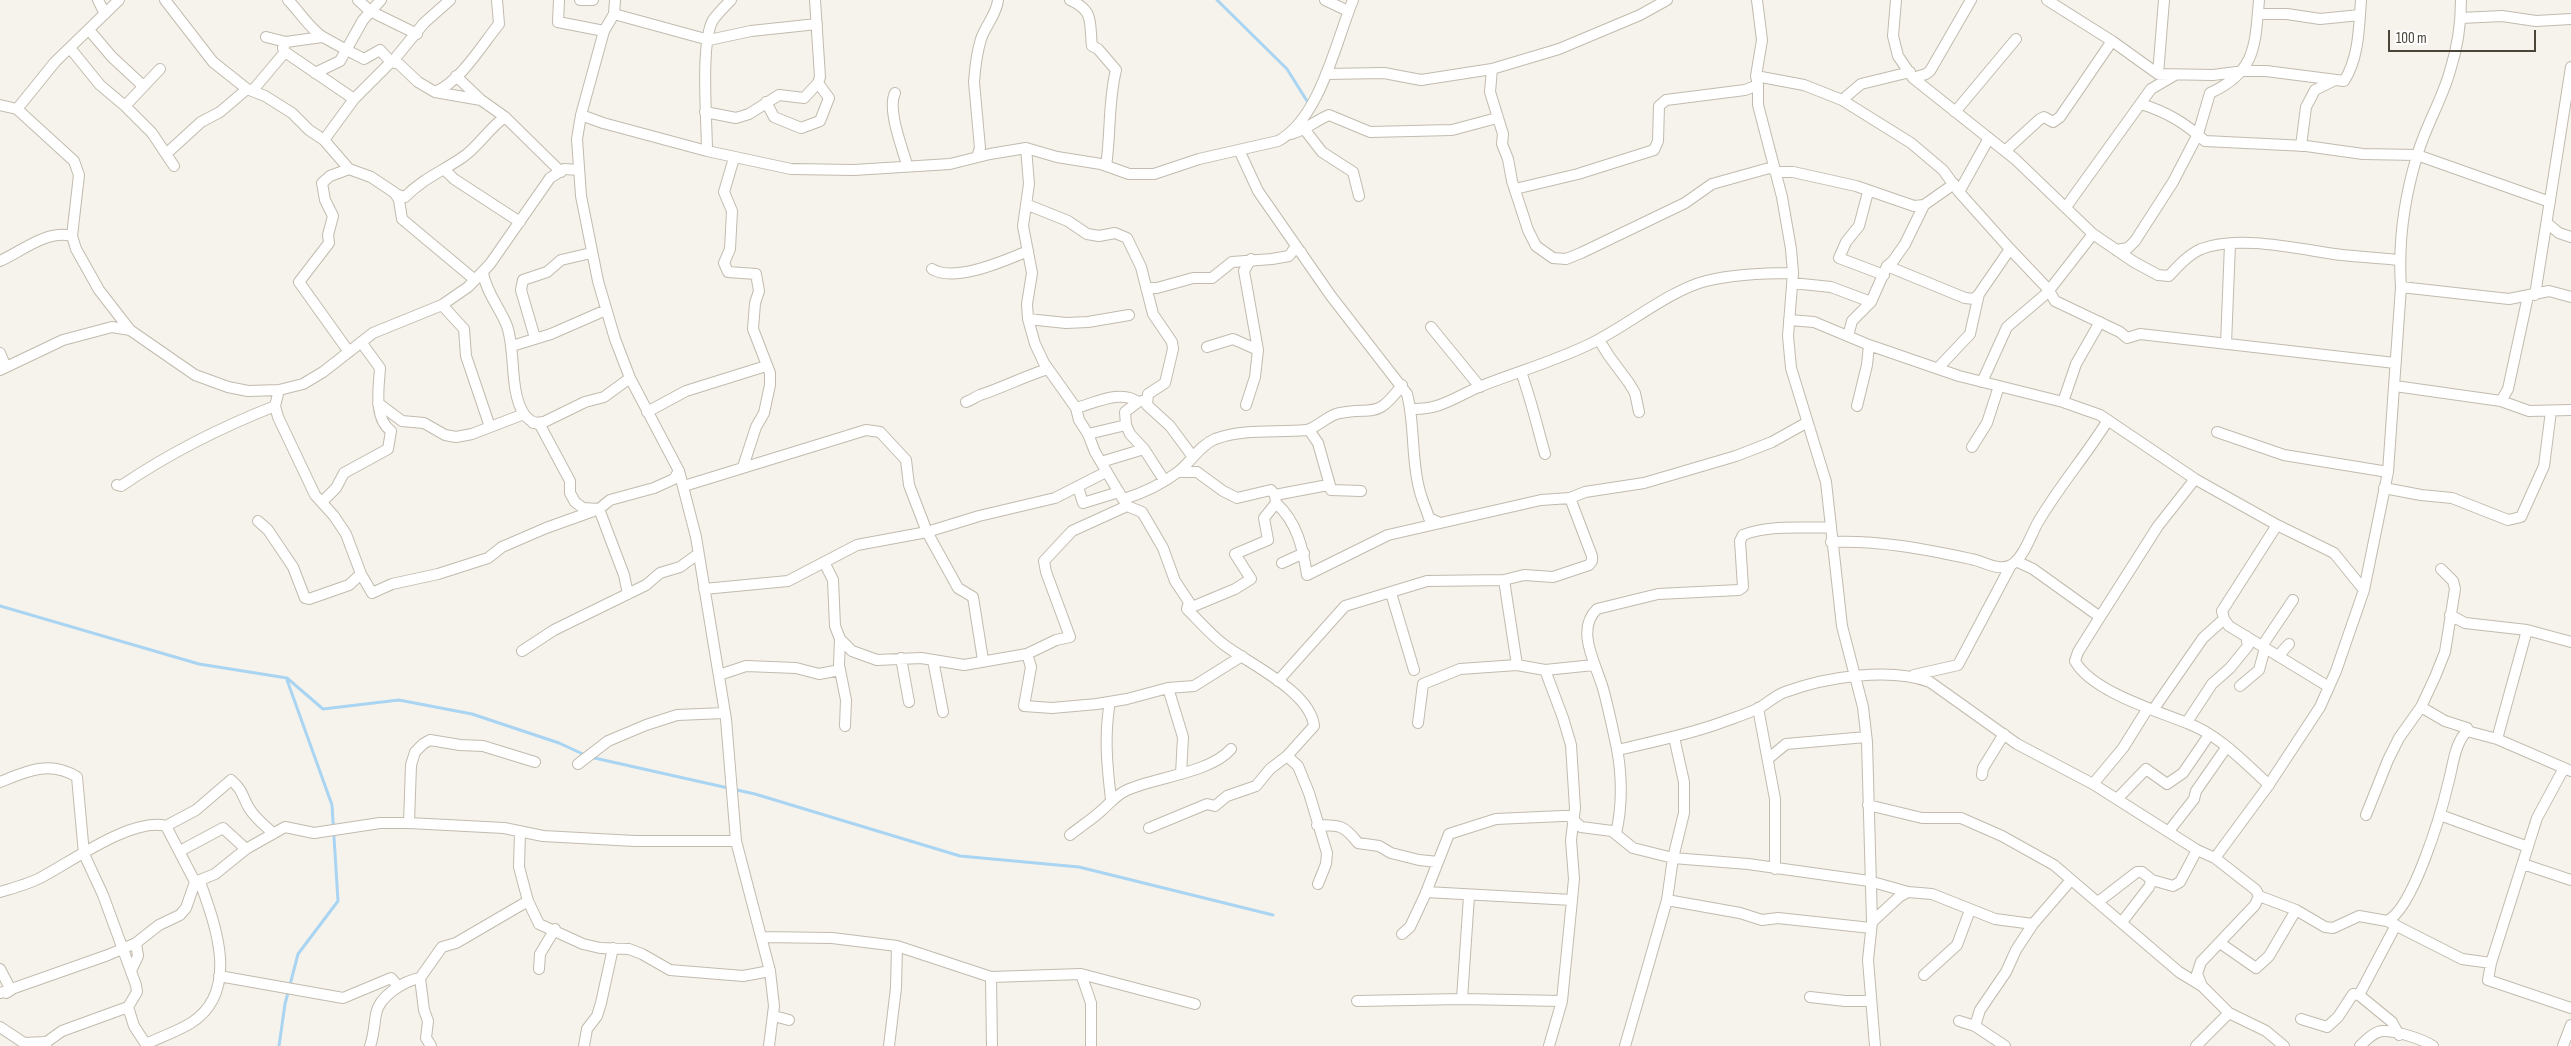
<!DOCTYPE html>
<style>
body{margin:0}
#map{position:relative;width:2571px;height:1046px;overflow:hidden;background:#f6f3ec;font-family:"Sofia Sans Condensed",sans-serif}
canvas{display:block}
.scale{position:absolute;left:2388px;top:30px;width:148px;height:22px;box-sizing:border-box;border:2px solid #4b4439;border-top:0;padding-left:6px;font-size:15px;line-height:18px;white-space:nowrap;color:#4b4439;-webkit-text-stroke:4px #fff;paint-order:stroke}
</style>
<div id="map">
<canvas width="2571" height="1046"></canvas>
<div class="scale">100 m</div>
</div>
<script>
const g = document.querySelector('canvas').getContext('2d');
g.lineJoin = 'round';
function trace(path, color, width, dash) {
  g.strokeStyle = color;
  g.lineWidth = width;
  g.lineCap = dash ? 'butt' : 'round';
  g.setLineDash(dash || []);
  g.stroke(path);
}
trace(new Path2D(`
 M1217 0 1287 69 1307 101
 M0 606 199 664 287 678 323 709 399 700 472 714 559 743 585 755
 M590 757 755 794 960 856 1079 867 1273 915
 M279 1046 285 1004 298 954 338 901 332 805 287 680`), '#a9d4f2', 3);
const minor = new Path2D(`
 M98 0 105 14
 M165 0 213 62 247 89 265 96 292 113 309 130 324 140 349 169 371 177 395 193 399 200 402 219 475 280
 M288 0C299 11 310 29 323 37 337 45 350 52 364 59L380 50 391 62 399 64 418 82 435 92 481 100
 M358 0 370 11 417 34
 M559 0 558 22 604 31
 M580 0H593
 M615 0 614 14 604 31 581 115 577 139 581 196 598 281 615 339 630 378 679 471 696 537 726 719 736 841 770 971 774 1006 769 1046
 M1070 0C1095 11 1089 23 1092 46L1098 49 1116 70C1108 102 1111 133 1106 166
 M1325 0 1348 11
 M1757 0 1762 40 1756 76 1758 85V105L1782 197 1791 249 1793 273 1788 336 1791 368 1826 482 1842 626 1863 707 1867 742 1872 922 1868 960 1875 1046
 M1896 0 1893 36 1898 56 1913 78 2015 159 2093 234 2134 262 2158 275 2169 276C2178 266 2188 255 2201 249 2240 234 2302 250 2342 255 2361 257 2380 258 2399 260
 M2047 0 2112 41 2158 74 2213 75 2244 71H2266L2344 81C2359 58 2359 27 2361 0
 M614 14 709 40 751 31 817 24
 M2258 14H2287L2320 19 2360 15
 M2461 18 2502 16 2536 21 2571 19
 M89 30 112 57 140 83 145 85
 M266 37 286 42 322 37
 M286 42 283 48 285 52 354 99
 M70 48 100 85 125 106 152 133 174 166
 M393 61 424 23 450 0
 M1492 69 1490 92 1503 134 1502 144 1508 159 1512 181 1528 230 1536 246 1553 258 1566 259 1581 253 1685 203 1712 184 1773 167
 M315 73 340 61 363 20 381 0
 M1326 74 1384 73 1421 80 1492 69 1559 49 1640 15 1667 0
 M2158 74 2164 0
 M456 76 481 100 505 117 561 172
 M1756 76 1804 85 1842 100 1911 143 1943 170 1959 192 2010 249 2048 289 2055 301 2120 332 2127 338 2140 334 2395 363
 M1913 78 1926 74 1930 71 1971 0
 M253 90 285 52
 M435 92C460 82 482 45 499 24L497 0
 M895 93C887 109 902 147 907 165
 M1842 100 1861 84 1910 72
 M766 102 774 117 801 128 820 121 829 98 818 83
 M2141 104C2167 112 2185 123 2205 141L2306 146 2363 154 2417 155 2550 202
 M0 105 17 109 74 161 79 175 72 236 76 249 99 290 130 330
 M125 106 160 69
 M17 109 55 62 119 0
 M705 112 736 118 749 114 779 95 804 98 818 83 820 77 815 0
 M1955 112 2016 39
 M581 115 603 123 707 151 791 169 854 170 950 164 990 154 1026 148 1057 157 1101 164 1129 174H1154L1199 159 1278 141C1320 119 1336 41 1353 0
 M1305 130 1322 152 1353 172 1359 196
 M1291 134C1305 130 1315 121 1329 115L1370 132 1452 130 1497 118
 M324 140 354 99 391 62
 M2301 146 2306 107 2315 90 2335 80
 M1026 148 1029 184 1023 226 1032 273 1027 304 1028 319 1035 344 1044 363 1076 408 1079 420 1088 434 1095 452 1127 506 1142 512 1163 548 1175 581 1189 602 1187 609C1199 621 1210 634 1223 644 1249 664 1310 691 1314 726L1287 756 1298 766 1309 793 1327 853 1326 864 1318 884
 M1239 150 1258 191 1331 296 1407 394C1415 424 1411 457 1419 488 1421 498 1426 508 1429 518L1438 522
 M707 151C707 123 700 42 713 20 718 13 725 6 731 0
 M2005 151 2040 119 2044 117 2053 122 2060 117 2112 41
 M166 154 201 122 220 112 247 89
 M977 157 980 148 974 82C975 68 977 52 981 39 985 26 997 14 998 0
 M734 158 724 192 732 211 730 249 724 263 728 272 756 274 759 291 755 303 753 329 770 373V385L764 413 756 427 743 467
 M349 169 330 176 322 183 325 200 333 216 328 235 329 243 299 282 349 352
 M444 169 454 179 520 222
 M1775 172H1793L1856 186 1914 206 1924 205 1954 184
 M1515 189 1578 174 1654 150 1658 141 1659 106 1666 100 1745 90 1758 85
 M1868 192 1859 226 1846 242 1839 258 1884 275
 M1959 192 1989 138
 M395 194 405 197C422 179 443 171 463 157 479 146 489 128 505 117
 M1028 205 1068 221 1087 234 1099 236 1115 233 1127 238 1141 267 1153 314 1172 342 1173 349 1165 383 1148 394 1147 405 1170 426 1193 457
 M2066 207 2151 89 2175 75
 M2547 223 2559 233 2571 237
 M2116 250 2128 248 2135 241 2173 182 2198 134 2210 93C2256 72 2255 46 2259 0
 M0 261C22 251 48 229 72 236
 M1887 266 1965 298 1974 299 1979 294
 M932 269C954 283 1004 261 1028 251
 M483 273C486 292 500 308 507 326 516 352 509 391 524 414 528 420 534 423 540 425L570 481V493L575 502 583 508 599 509 624 575 628 594
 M1792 283 1831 287 1871 302
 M2401 287 2509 299 2549 291 2571 297
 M1146 288H1157L1193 278H1212L1232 262 1272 259 1289 256 1294 249 1301 252
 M2535 295 2571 67
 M442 305 464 329 466 356 490 427
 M1028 319 1066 323 1088 322 1129 315
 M1789 320 1814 322 1869 345 1959 376 2063 402 2100 415 2195 479 2277 525 2334 553 2364 590
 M1431 327 1480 387
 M1848 336 1852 321 1871 302 1887 266 1893 261 1905 244 1924 205
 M535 338 521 290 523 280 547 272 561 260 591 253
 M1599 340 1609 356 1629 383 1635 393 1639 412
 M2226 344 2230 244
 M512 346 551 334 606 310
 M1207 347 1233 339 1258 350
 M0 353 6 367
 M1938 368 1970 334 1979 294 2010 249
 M0 370 63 340 112 327 130 330 195 375 228 387 248 391 279 390 303 384 323 372 373 333 442 305 468 287 490 264 550 178 564 169 579 170
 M1521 372C1531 399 1537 426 1545 454
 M1982 382 2007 327 2047 293 2093 234
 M2395 386 2501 401 2529 411 2571 410
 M279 390 275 406 278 417 315 495 334 516 346 534 361 574
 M2501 401 2508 389 2528 296
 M966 402C972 400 975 397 980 395 1004 387 1025 376 1048 369
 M2063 402 2076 364 2100 322
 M378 403 402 421 424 423 445 435 456 437 472 434 524 414
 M1246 405 1255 377 1258 350 1244 271 1251 259
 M1857 406 1867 365 1869 345
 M1076 408C1095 403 1121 389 1138 402
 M1411 409C1440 410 1453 398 1479 387 1516 372 1556 361 1592 343 1627 326 1670 290 1706 281 1734 274 1764 273 1793 273
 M647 412 686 391 766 366
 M533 423 544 422 585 402 604 397 630 378
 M1126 425 1130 434 1144 449 1164 480
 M1309 430 1318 443 1331 489
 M2217 432 2284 455 2388 472
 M1088 434 1126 425 1125 412 1138 402 1146 400
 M1972 447 1987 423 1999 386
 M1101 462 1144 449
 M1178 472H1197L1223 491 1237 498 1271 490 1275 495 1328 485 1331 490
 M117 485 121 486C171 452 219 428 275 406
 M684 486 866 430 880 432 906 460 909 485 927 532 958 588 973 597 983 660
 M1078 487 1083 503 1119 492
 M2384 488 2421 495 2452 498 2508 520 2521 517 2544 466 2551 411
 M1331 490 1361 491
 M1124 499C1143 493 1162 484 1178 472 1191 462 1200 445 1215 439 1245 428 1276 433 1306 430 1316 429 1327 415 1340 413 1375 407 1377 419 1402 385
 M322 502 336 488 344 473 388 449 391 431C373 418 379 386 380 368L361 342
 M1276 503C1297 522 1303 548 1307 575L1388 535 1541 500 1570 498 1585 492 1644 483 1736 456 1772 442 1806 423
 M258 521 268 530 293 567 305 598 309 599 349 585 361 574 372 593 392 584 438 574 488 558 502 547 546 528 599 509 610 500 654 488 674 479 679 471
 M2277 525 2222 611 2224 619 2229 626 2329 687
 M1831 542C1878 540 1925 549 1971 559 1983 561 1999 572 2011 565 2023 559 2031 535 2037 524 2058 487 2086 456 2108 420
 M2016 561 2033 569 2100 617 2078 652 2075 661C2091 691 2157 711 2187 723 2218 734 2245 763 2269 785
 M824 562 833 580 835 626 840 639 839 665 846 700 845 726
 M1282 563 1304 553
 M1504 580 1517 665
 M704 589 788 581 857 545 927 532 979 516 1055 498 1106 472
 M1391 593 1414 670
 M1187 609 1235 589 1251 579 1235 554 1268 540 1264 518 1276 503 1275 495
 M2450 615 2465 623 2527 630 2571 642
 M2100 617 2158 526 2195 479
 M840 639 852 651 877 660 921 658 964 665 1027 654 1056 640 1070 637 1046 572 1044 561 1072 531 1127 506
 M2262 646 2293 600
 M522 651 554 630 646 585 660 573 680 567 698 554
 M1027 654 1031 667 1024 706 1052 708 1097 704 1127 699 1168 688 1194 686 1242 656
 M2278 656 2289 644
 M901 658 909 702
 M933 660 943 712
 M1545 670 1563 718 1571 745 1575 808 1571 840 1574 879 1572 900 1562 1001 1549 1046
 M719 675 746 666 796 668 819 674 840 670
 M1914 675 1958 665 2010 567
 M1278 681 1345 606 1427 581 1504 580 1524 575 1553 577 1589 565 1592 561V556L1570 498
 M2240 686 2259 670 2265 648
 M1168 688 1183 737 1181 774
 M1110 702C1104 735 1107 766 1111 799
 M2421 707 2445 721 2467 728V731L2497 739 2571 771
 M1758 708 1775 799V869
 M2153 710 2203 638 2224 619
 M2187 722 2212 684 2230 668 2248 646 2246 636
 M1418 723 1423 684 1460 669 1517 665 1545 670 1594 665
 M2497 739 2527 630
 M1617 750C1652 742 1687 735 1720 723 1733 718 1747 714 1759 708 1768 703 1776 695 1785 692 1826 677 1889 667 1930 682L2017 744 2093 784 2197 850 2215 858 2256 890 2259 896 2296 910 2325 927 2333 928 2359 916 2387 921 2462 959 2491 963
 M1769 758 1786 744 1866 737
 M578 764 608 741 646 725 677 715 725 713
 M2564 768 2537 818 2491 963 2488 980 2571 1008
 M1982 775 1983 768 2004 734
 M0 782C27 771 50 760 77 777L84 854 103 895 136 985 137 992 128 1007 62 1031 41 1046
 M2093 784 2123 748 2148 708
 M2117 799 2146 769 2167 784 2183 773 2209 735
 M1868 805 1922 818H1961L2002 836 2054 865 2179 972 2202 986
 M2366 815 2388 760 2399 738 2421 707 2435 677 2445 652 2455 589 2453 581 2441 569
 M2440 815 2528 847
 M409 823 411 765 415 752 423 744 430 740 460 745 483 746 535 762
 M1317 825C1340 825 1344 825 1358 843L1379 846 1391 853 1419 860 1438 862
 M166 826 196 810 231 780C243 790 242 796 249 808 255 818 264 825 272 832
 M1149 828 1207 804 1215 806 1227 796 1256 786 1270 769 1287 756
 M520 831 519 867 528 901 539 924 583 944 600 948 629 949 642 954 670 970 743 976 770 971
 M2169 831 2194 799 2196 791 2226 748
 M1616 834C1622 807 1622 776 1617 749 1613 730 1609 711 1604 692 1598 667 1574 631 1597 609L1658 594 1739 590 1743 587 1740 541 1743 535C1772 524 1801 529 1831 527
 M1070 835C1080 827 1091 820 1101 811 1110 803 1116 795 1127 790 1156 777 1210 773 1231 749
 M180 851 223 828 246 849
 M2215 858 2268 786 2320 707 2336 671 2364 590 2388 472 2401 287C2398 243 2404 199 2417 156 2425 127 2442 100 2450 71 2457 49 2461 23 2461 0
 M2523 864 2571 880
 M0 892C14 888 28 884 40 878 71 862 132 817 166 826L195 882 215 874 246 849 285 827 314 833 380 823H409L504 828 543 836 635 841H736
 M1426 892 1572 900
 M2259 896 2255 905 2201 962 2197 974 2202 986 2229 1013 2266 1031 2284 1046
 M1667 900 1740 913 1762 920 1778 918 1871 928
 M2098 902 2137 872H2142L2152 880 2173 886 2180 882 2197 850
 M2387 921C2413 909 2441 814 2448 784 2453 767 2454 744 2467 731
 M1872 922 1899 897 1908 892
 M2122 922 2149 887 2152 880
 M1402 934 1410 927 1425 895 1449 834 1496 819 1562 816H1569L1581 827 1612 831 1633 848 1673 858 1748 864 1869 881 1908 892 1932 894 1995 919 2033 924
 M761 937 832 938 897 946 991 977 1081 974 1195 1004
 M2220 943 2256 968 2269 956 2296 910
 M0 969 11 990 6 993
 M539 969 540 954 555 929
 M131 971 138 956 136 943
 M1081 974 1091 1003V1046
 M1924 975 1957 945 1970 910
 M219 976 343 998 391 978 398 986
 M991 977 992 1046
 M420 978 424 1010 428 1021 426 1038 431 1046
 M0 993 108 955 136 943 159 925 180 915 186 908 195 882
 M2359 995 2392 1022 2399 1035
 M1810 997 1845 1001H1870
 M1462 999 1469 896
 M1357 1001 1462 999 1562 1001
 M128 1007 134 1026 147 1046
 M774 1016 789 1020
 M2301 1019 2327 1027 2338 1017 2353 994 2359 995 2396 925
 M1959 1021 1975 1026 2005 1046
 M1975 1026 1980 1010 2006 972 2016 950 2033 924 2071 880
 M0 1027 24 1043 45 1042 46 1045
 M146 1044C161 1037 178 1031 191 1023 241 991 215 924 200 882
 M370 1046C374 1035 374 1025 376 1014 379 996 404 981 420 978L442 947 456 943 528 901
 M584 1046 587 1029 597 1016 601 1003 613 948
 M889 1046 896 988 897 946
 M1625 1046 1667 900 1673 858 1684 813V782L1674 737
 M2196 1046 2229 1013
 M2360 1046C2366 1040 2374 1031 2384 1031 2397 1031 2422 1039 2433 1046
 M2563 1046 2571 1025`);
trace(minor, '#c2bbae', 12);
trace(minor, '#fff', 10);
</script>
